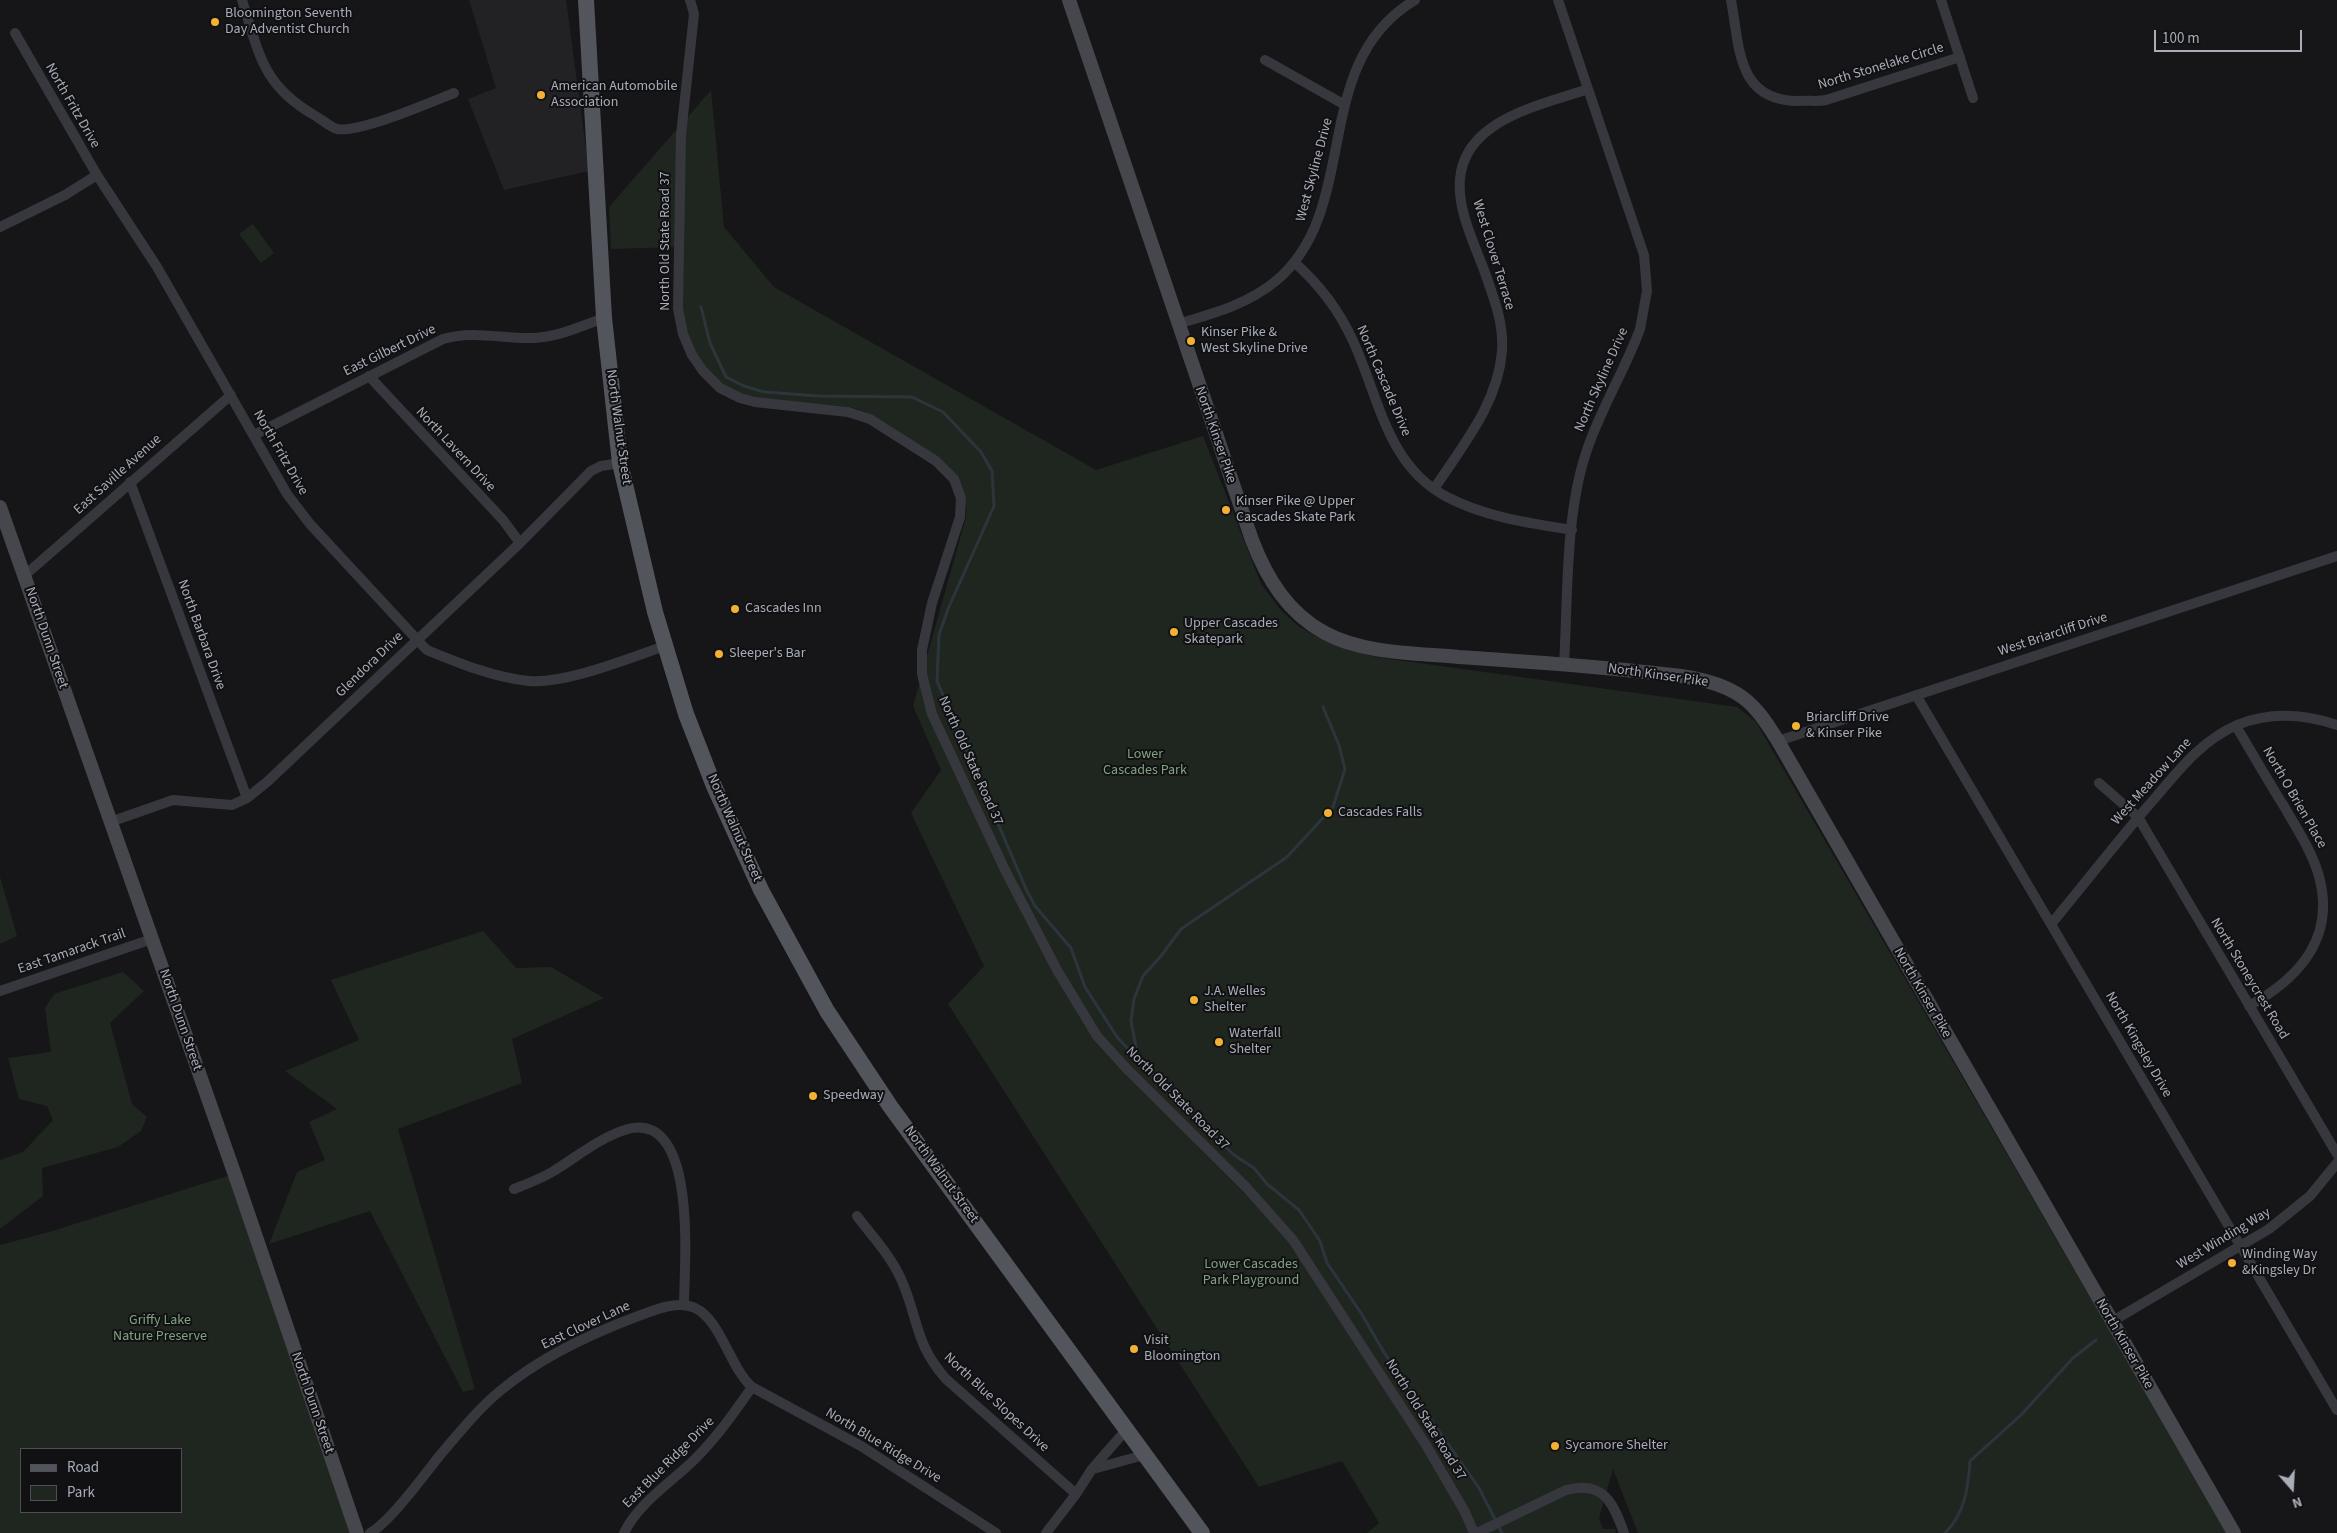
<!DOCTYPE html>
<style>
body{margin:0}
#map{position:relative;width:2337px;height:1533px;overflow:hidden;background:#161618;font-family:"Source Sans 3",sans-serif}
canvas{display:block}
.legend{position:absolute;left:20px;top:1448px;width:162px;height:65px;box-sizing:border-box;background:#111113;border:1px solid #4d4f55;margin:0;padding:6px 9px;list-style:none;font-size:15px;color:#a8adb8}
.legend li{display:flex;align-items:center;gap:10px;height:25px}
.legend b{width:25px;border:1px solid #4d4f55}
.north{position:absolute;left:2267px;top:1463px;width:50px;height:50px;-webkit-text-stroke:4px #111113;paint-order:stroke;rotate:161deg;font-size:14px;font-weight:700;line-height:20px;text-align:center;color:#a8adb8}
.north::after{content:'';display:block;margin:auto;width:18px;height:22px;background:#a8adb8;clip-path:polygon(50% 0,100% 100%,50% 72%,0 100%)}
.scale{position:absolute;left:2154px;top:30px;width:148px;height:22px;box-sizing:border-box;border:2px solid #a8adb8;border-top:0;padding-left:6px;font-size:15px;line-height:18px;white-space:nowrap;color:#a8adb8;-webkit-text-stroke:4px #111113;paint-order:stroke}
</style>
<div id="map">
<canvas width="2337" height="1533"></canvas>
<ul class="legend">
<li><b style="height:6px;background:#53555c"></b>Road</li>
<li><b style="height:14px;background:#1e261f"></b>Park</li>
</ul>
<div class="north">N</div>
<div class="scale">100 m</div>
</div>
<script>
const g = document.querySelector('canvas').getContext('2d');
g.lineJoin = 'round';
function fillPath(path, color) {
  g.fillStyle = color;
  g.fill(path, 'evenodd');
}
function trace(path, color, width, dash) {
  g.strokeStyle = color;
  g.lineWidth = width;
  g.lineCap = dash ? 'butt' : 'round';
  g.setLineDash(dash || []);
  g.stroke(path);
}
function drawText(font, color, halo, rows, align = 'center') {
  g.font = font + ' "Source Sans 3",sans-serif';
  g.lineWidth = 4;
  g.setLineDash([]);
  g.textBaseline = 'middle';
  g.strokeStyle = halo;
  g.fillStyle = color;
  for (const [text, x, y, turn = 0] of rows) {
    g.save();
    g.translate(x, y);
    g.rotate((+turn || 0) * Math.PI / 180);
    g.textAlign = isNaN(turn) ? turn : align;
    if (halo) g.strokeText(text, 0, 0);
    g.fillText(text, 0, 0);
    g.restore();
  }
}
fillPath(new Path2D(`
 M469 0H566L589 171 504 190 468 99 496 88Z`), '#222225');
fillPath(new Path2D(`
 M711 90 724 227 774 287 1096 470 1203 436 1261 584 1280 609 1298 626 1321 639 1348 650 1376 657 1737 707 1756 722 2227 1533H1638L1613 1469 1599 1518 1603 1529H1615L1616 1533H1367L1379 1523 1342 1461 1259 1487 948 1004 984 966 911 813 941 770 913 706 966 517C970 472 937 456 904 435 890 426 874 414 858 409 808 397 744 414 707 370 678 337 681 289 678 247L611 249 609 207Z
 M253 224 274 253 261 263 239 234Z
 M0 877 17 936 0 944Z
 M483 931 516 968 551 967 604 998 512 1039 522 1083 398 1129 475 1389 463 1392 370 1211 269 1244 297 1172 325 1160 309 1122 337 1109 285 1071 359 1040 331 980Z
 M123 972 144 991 110 1023 132 1104 147 1117 141 1131 118 1147 42 1168 43 1196 0 1229V1160L23 1152 53 1120 47 1106 19 1099 8 1058 51 1052 45 1008 54 994Z
 M231 1175 357 1533H0V1245L49 1232ZM21 1449H181V1512H21Z`), '#1e261f');
trace(new Path2D(`
 M701 307 710 343 726 377 744 386 764 392 819 396 912 397 943 412 981 452 992 471 994 506 948 609 939 635 937 681 1026 889 1035 906 1071 948 1085 987 1117 1037 1165 1088 1234 1155 1254 1168 1267 1184 1299 1210 1320 1241 1327 1263 1361 1313 1385 1354 1479 1488 1502 1533
 M1138 1058 1131 1021 1134 999 1143 976 1161 956 1181 929 1287 857 1333 807 1345 769 1339 745 1323 707
 M1945 1533C1965 1513 1968 1489 1970 1461L2021 1415 2073 1358 2096 1340`), '#2c353c', 3);
trace(new Path2D(`
 M242 0C259 53 262 85 314 115 321 119 330 127 337 129 360 133 429 103 454 93
 M690 0 694 14 681 135 678 309 683 334 692 355 703 371 720 388 740 398 755 402 848 412 870 419 936 461 954 479 961 498 960 517 932 603 922 650V674L932 714 1005 870 1057 970 1097 1036 1126 1068 1247 1188 1293 1240 1426 1445 1465 1512 1474 1533
 M1558 0 1644 255 1647 291 1640 329C1625 370 1601 408 1587 450 1565 513 1568 597 1564 665
 M1731 0C1740 47 1736 101 1799 101 1809 100 1816 102 1826 100L1960 57
 M1941 0 1973 98
 M15 33 97 175 157 267 287 494 310 524 423 646 427 650C459 663 495 678 529 681 566 684 629 658 665 646
 M1265 60 1345 105
 M0 227 65 195 97 175
 M1294 262C1320 285 1339 310 1353 341 1379 397 1387 466 1447 497 1485 517 1530 523 1572 530
 M1177 324C1212 314 1249 304 1277 280 1363 206 1308 64 1415 0
 M369 376 503 520 520 543
 M254 435 443 339C473 330 503 339 533 338 559 337 581 326 604 318
 M130 482 247 798
 M1434 489C1462 446 1498 404 1502 351 1504 322 1493 296 1484 270 1474 243 1457 209 1460 179 1465 119 1542 105 1588 89
 M24 576 231 395
 M1916 695 2337 1410
 M2236 726C2252 753 2268 781 2285 808 2297 829 2311 850 2318 873 2337 936 2301 977 2249 1006
 M1778 741 2337 556
 M2099 783 2138 817 2337 1154
 M110 822 173 800 232 805 247 798 267 782 520 543 591 471 601 466 620 463
 M2051 924C2086 882 2119 839 2155 798 2179 770 2202 740 2237 725 2269 712 2304 714 2337 725
 M0 991 152 939
 M514 1189C527 1184 540 1179 552 1172 577 1157 600 1137 628 1129 699 1111 684 1268 684 1305
 M857 1216C872 1236 891 1256 901 1279 919 1319 914 1343 946 1379L1076 1494
 M2111 1322 2269 1229 2310 1196 2337 1163
 M1093 1469 1144 1455
 M370 1533C391 1521 424 1475 441 1454 460 1432 478 1409 500 1391 539 1358 586 1336 633 1318 650 1312 677 1299 695 1308 721 1320 730 1368 752 1387L861 1446 996 1533
 M624 1533C639 1502 671 1483 695 1459 717 1437 734 1413 752 1387
 M1046 1533 1076 1494 1092 1469 1126 1430
 M1477 1533 1566 1490C1603 1480 1613 1502 1624 1533`), '#37383d', 10);
trace(new Path2D(`
 M1069 0 1252 540C1267 579 1288 613 1325 633 1364 654 1415 653 1459 657 1520 661 1582 665 1644 672 1674 675 1708 677 1736 693 1755 704 1766 722 1778 741L2234 1533
 M0 507 236 1178 357 1533`), '#45474d', 14);
trace(new Path2D(`
 M586 0 604 318 620 463 655 612 686 714 714 786 761 890 827 1011 890 1106 1202 1533`), '#53555c', 16);
for (const [x, y, r, color] of [
 [215,22,5,"#f2b134"],
 [541,95,5,"#f2b134"],
 [1191,341,5,"#f2b134"],
 [1226,510,5,"#f2b134"],
 [735,609,5,"#f2b134"],
 [1174,632,5,"#f2b134"],
 [719,654,5,"#f2b134"],
 [1796,726,5,"#f2b134"],
 [1328,813,5,"#f2b134"],
 [1194,1000,5,"#f2b134"],
 [1219,1042,5,"#f2b134"],
 [813,1096,5,"#f2b134"],
 [2232,1263,5,"#f2b134"],
 [1134,1349,5,"#f2b134"],
 [1555,1446,5,"#f2b134"]
]) {
  const dot = new Path2D();
  dot.arc(x, y, r, 0, 2 * Math.PI);
  g.fillStyle = color;
  g.fill(dot);
  trace(dot, '#111113', 2);
}
drawText('14px', '#a8adb8', '#111113', [
 ["Bloomington Seventh",225,14],
 ["Day Adventist Church",225,30],
 ["American Automobile",551,87],
 ["Association",551,103],
 ["Kinser Pike &",1201,333],
 ["West Skyline Drive",1201,349],
 ["Kinser Pike @ Upper",1236,502],
 ["Cascades Skate Park",1236,518],
 ["Cascades Inn",745,609],
 ["Upper Cascades",1184,624],
 ["Skatepark",1184,640],
 ["Sleeper's Bar",729,654],
 ["Briarcliff Drive",1806,718],
 ["& Kinser Pike",1806,734],
 ["Cascades Falls",1338,813],
 ["J.A. Welles",1204,992],
 ["Shelter",1204,1008],
 ["Waterfall",1229,1034],
 ["Shelter",1229,1050],
 ["Speedway",823,1096],
 ["Winding Way",2242,1255],
 ["&Kingsley Dr",2242,1271],
 ["Visit",1144,1341],
 ["Bloomington",1144,1357],
 ["Sycamore Shelter",1565,1446]
], 'left');
drawText('14px', '#a8adb8', '#111113', [
 ["North Stonelake Circle",1881,67,-17],
 ["North Fritz Drive",72,106,60],
 ["West Skyline Drive",1315,170,-75],
 ["North Old State Road 37",666,241,-90],
 ["West Clover Terrace",1493,255,73],
 ["East Gilbert Drive",390,351,-26],
 ["North Skyline Drive",1602,380,-66],
 ["North Cascade Drive",1383,381,67],
 ["North Walnut Street",618,427,82],
 ["North Kinser Pike",1215,435,71],
 ["North Lavern Drive",455,450,47],
 ["North Fritz Drive",280,453,60],
 ["East Saville Avenue",118,475,-42],
 ["North Barbara Drive",201,635,70],
 ["West Briarcliff Drive",2053,635,-18],
 ["North Dunn Street",46,638,71],
 ["Glendora Drive",370,665,-44],
 ["North Kinser Pike",1658,676,8],
 ["North Old State Road 37",970,761,66],
 ["West Meadow Lane",2152,782,-48],
 ["North O Brien Place",2294,798,60],
 ["North Walnut Street",734,828,66],
 ["East Tamarack Trail",72,952,-19],
 ["North Stoneycrest Road",2249,979,59],
 ["North Kinser Pike",1922,993,60],
 ["North Dunn Street",180,1020,71],
 ["North Kingsley Drive",2138,1045,60],
 ["North Old State Road 37",1177,1099,45],
 ["North Walnut Street",941,1175,54],
 ["West Winding Way",2224,1239,-31],
 ["East Clover Lane",586,1326,-25],
 ["North Kinser Pike",2124,1344,60],
 ["North Dunn Street",312,1403,71],
 ["North Blue Slopes Drive",996,1403,43],
 ["North Old State Road 37",1425,1420,58],
 ["North Blue Ridge Drive",883,1446,31],
 ["East Blue Ridge Drive",669,1463,-45]
]);
drawText('14px', '#7fa381', '#111113', [
 ["Lower",1145,755],
 ["Cascades Park",1145,771],
 ["Lower Cascades",1251,1265],
 ["Park Playground",1251,1281],
 ["Griffy Lake",160,1321],
 ["Nature Preserve",160,1337]
]);
</script>
